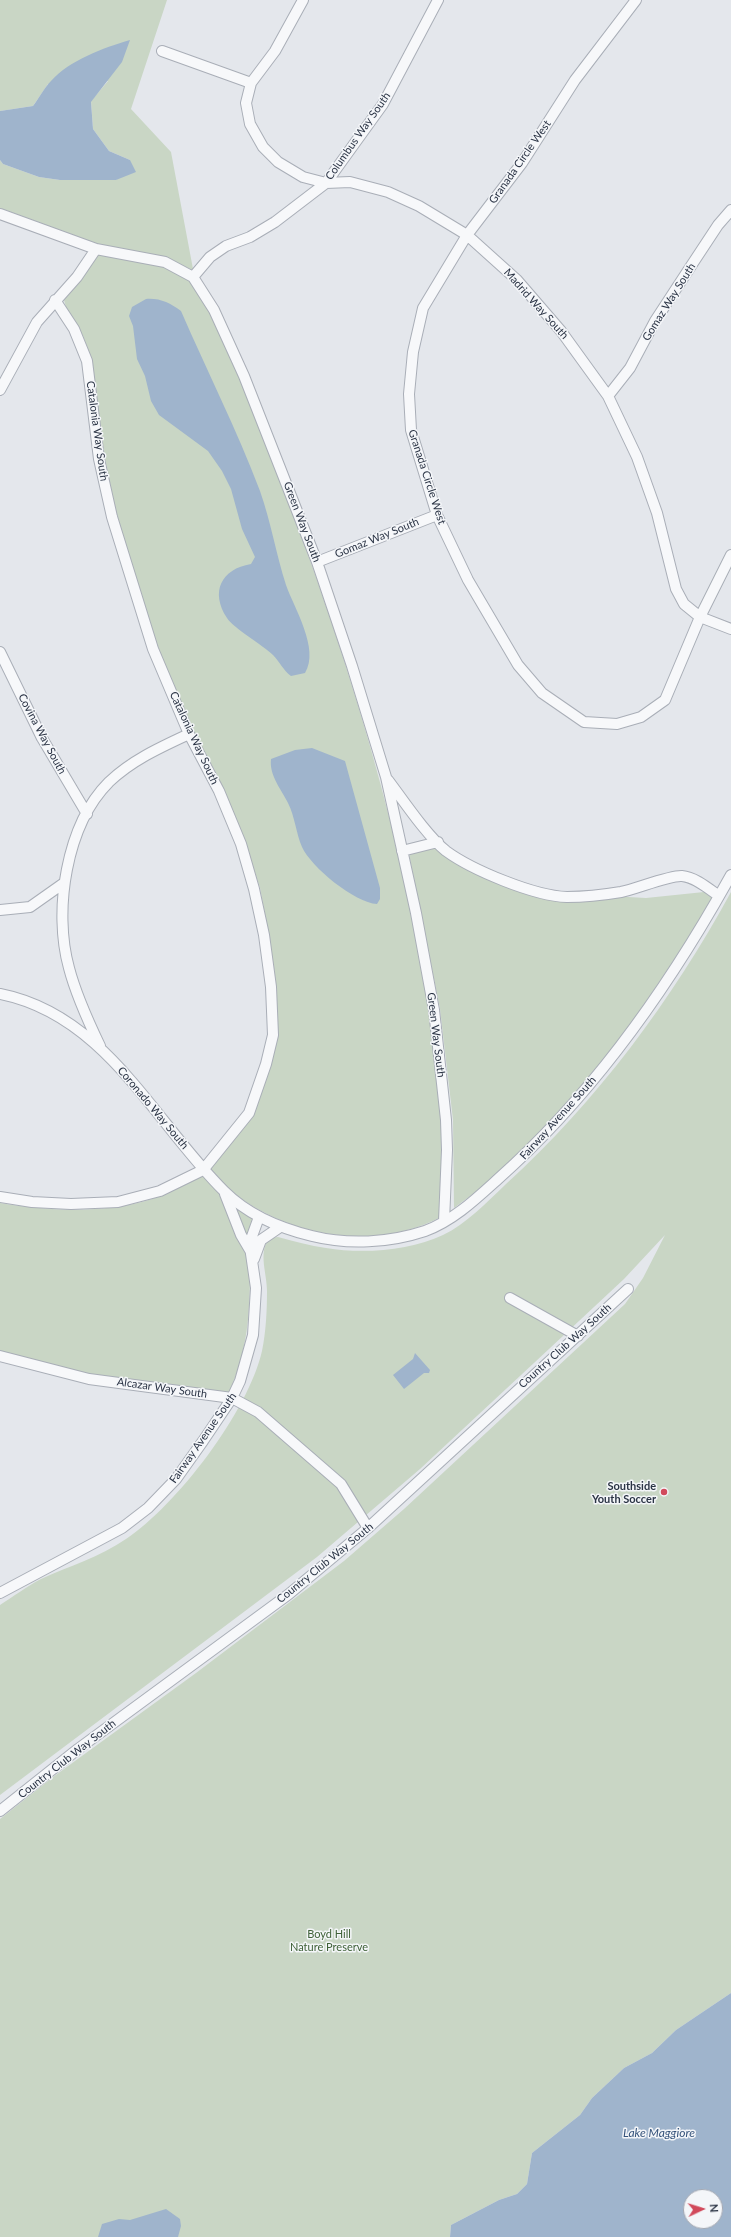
<!DOCTYPE html>
<style>
body{margin:0}
#map{position:relative;width:731px;height:2237px;overflow:hidden;background:#e4e7ec;font-family:Lato,sans-serif}
canvas{display:block}
.north{position:absolute;left:683px;top:2189px;width:40px;height:40px;box-sizing:border-box;background:#f4f6f9;border:1px solid #a4a8b1;border-radius:50%;rotate:86deg;font-size:11px;font-weight:700;line-height:16px;text-align:center;color:#2b3445}
.north::after{content:'';display:block;margin:auto;width:14px;height:18px;background:#d1495b;clip-path:polygon(50% 0,100% 100%,50% 72%,0 100%)}
</style>
<div id="map">
<canvas width="731" height="2237"></canvas>
<div class="north">N</div>
</div>
<script>
const g = document.querySelector('canvas').getContext('2d');
g.lineJoin = 'round';
function fillPath(path, color) {
  g.fillStyle = color;
  g.fill(path, 'evenodd');
}
function trace(path, color, width, dash) {
  g.strokeStyle = color;
  g.lineWidth = width;
  g.lineCap = dash ? 'butt' : 'round';
  g.setLineDash(dash || []);
  g.stroke(path);
}
function drawText(font, color, halo, rows, align = 'center') {
  g.font = font + ' Lato,sans-serif';
  g.lineWidth = 3;
  g.setLineDash([]);
  g.textBaseline = 'middle';
  g.strokeStyle = halo;
  g.fillStyle = color;
  for (const [text, x, y, turn = 0] of rows) {
    g.save();
    g.translate(x, y);
    g.rotate((+turn || 0) * Math.PI / 180);
    g.textAlign = isNaN(turn) ? turn : align;
    if (halo) g.strokeText(text, 0, 0);
    g.fillText(text, 0, 0);
    g.restore();
  }
}
fillPath(new Path2D(`
 M0 0H167L131 109 171 152 193 269 192 270 166 257 98 244 0 208V160L3 164 39 177 60 180H116L130 160 109 151 93 129 91 101 108 81 48 84 33 106 0 111Z
 M99 254C124 259 174 263 190 282 207 301 216 326 226 349 244 388 261 428 276 468 357 680 421 891 442 1118 444 1150 443 1183 443 1216 376 1252 290 1238 231 1191 223 1185 218 1176 210 1169L249 1121 277 1033 275 975 268 930 260 888 242 833 215 771 188 722 167 672 141 598 117 516 105 459 91 357 83 336 66 307 64 300Z
 M435 847 477 875 521 891 646 898 704 892 713 898C645 1009 561 1133 454 1208L453 1120 440 1009 409 854Z
 M731 892V1993L676 2030 652 2053 624 2068 592 2098 580 2115 532 2153 527 2184 517 2194 499 2200 451 2225 450 2237H0V1819L53 1777 196 1673 344 1561 404 1509 625 1304 643 1278 665 1235 624 1279 549 1349 420 1469 317 1557 0 1795V1605C13 1597 27 1586 41 1579 69 1566 100 1557 126 1539 177 1505 248 1412 262 1351 266 1332 267 1310 267 1291 267 1273 258 1253 269 1238L278 1237C294 1241 310 1246 326 1248 362 1254 410 1251 443 1235 466 1224 487 1202 506 1184 597 1101 672 1000 731 892Z
 M201 1175 259 1221C256 1241 251 1262 250 1282 249 1324 246 1353 229 1393L90 1374 0 1351V1203C49 1211 104 1214 152 1199 169 1193 185 1183 201 1175Z`), '#c9d6c5');
fillPath(new Path2D(`
 M130 40 122 62 91 102 93 129 109 151 130 160 136 172 116 180H60L39 177 3 164 0 160V111L33 106C39 98 44 88 51 81 70 60 103 48 130 40Z
 M146 299C160 298 170 303 181 311 207 371 237 430 260 491 271 522 276 554 286 585 294 608 320 649 305 673L291 676C283 670 280 662 273 655 263 645 233 628 227 618 210 592 221 569 251 564L255 557 242 529 231 489 222 471 208 451 159 415 151 401 145 376 137 359 133 326 129 316 132 307Z
 M312 748 345 761 380 888V899L377 904C355 903 311 867 302 847 296 833 295 817 288 803 281 789 269 775 271 759L295 750Z
 M415 1353 430 1370 429 1373H424L404 1389 393 1375 413 1359Z
 M731 1993V2237H450L451 2225 499 2200 517 2194 527 2184 532 2153 580 2115 592 2098 624 2068 652 2053 676 2030ZM691 2197H715V2221H691Z
 M166 2209 180 2219 181 2226 178 2237H98L102 2224 119 2219 130 2220Z`), '#9fb4cc');
const minor = new Path2D(`
 M303 0 275 51 251 83 246 103 250 124 263 147 278 162 303 177 326 183 350 182 388 192 419 206 467 235 517 280 561 331 608 396 637 457 657 513 676 589 684 604 700 617 731 629
 M636 0 575 80 522 163 467 235 423 308 413 352 409 394 411 430 437 515 468 580 518 665 542 693 584 722 617 724 641 717 665 700 700 617 731 555
 M162 51 251 83
 M0 214 96 249 165 262 193 277 214 310 244 376 317 562 352 666 386 777 416 913 434 1010 446 1120 447 1150 444 1221
 M193 277 210 257 226 246 250 237 275 222 326 183 383 104 438 0
 M0 390 37 322 77 277 96 249
 M608 396 630 368 655 321 689 269 718 225 731 210
 M317 562 437 515
 M0 652 42 738 87 814
 M388 780C403 800 427 836 446 851 472 870 534 896 567 897 584 897 603 895 621 892 636 889 670 875 682 876 695 877 709 889 719 896
 M402 851 438 842
 M0 910 30 907 64 883
 M0 994C106 1015 154 1122 224 1191 248 1215 279 1228 312 1236 348 1245 389 1243 425 1231 453 1221 477 1198 498 1179 594 1094 669 987 731 875
 M100 1046C88 1021 76 995 69 968 53 911 66 825 109 782 132 760 161 747 189 734
 M225 1194 241 1235 251 1252
 M0 1197 32 1202 71 1204 118 1202 160 1191 203 1170 249 1113 266 1064 273 1035 271 987 264 935 254 889 241 844 219 791 189 734 153 649 112 517 99 459 87 361 74 329 55 300
 M254 1259 261 1240 280 1227
 M510 1298 578 1336
 M0 1356 89 1379 232 1398 258 1412 341 1484 368 1528
 M0 1593 122 1528 148 1508 176 1479 203 1441 232 1398 240 1381 253 1335 256 1288 250 1247 251 1239 259 1217
 M0 1811 78 1749 289 1594 368 1528 628 1289`);
trace(minor, '#a9aeb7', 12);
trace(minor, '#f7f8fa', 10);
for (const [x, y, r, color] of [
 [664,1492,4,"#d1495b"]
]) {
  const dot = new Path2D();
  dot.arc(x, y, r, 0, 2 * Math.PI);
  g.fillStyle = color;
  g.fill(dot);
  trace(dot, '#f4f6f9', 1.5);
}
drawText('11px', '#2b3445', '#f4f6f9', [
 ["Columbus Way South",358,136,-55],
 ["Granada Circle West",520,162,-55],
 ["Gomaz Way South",669,302,-58],
 ["Madrid Way South",536,304,48],
 ["Catalonia Way South",97,431,82],
 ["Granada Circle West",427,477,72],
 ["Green Way South",302,522,69],
 ["Gomaz Way South",377,538,-22],
 ["Covina Way South",42,734,62],
 ["Catalonia Way South",194,738,65],
 ["Green Way South",436,1035,83],
 ["Coronado Way South",153,1108,50],
 ["Fairway Avenue South",558,1118,-48],
 ["Country Club Way South",565,1346,-42],
 ["Alcazar Way South",162,1388,8],
 ["Fairway Avenue South",203,1438,-55],
 ["Country Club Way South",325,1563,-39],
 ["Country Club Way South",67,1759,-38]
]);
drawText('bold 11px', '#2b3445', '#f4f6f9', [
 ["Southside",656,1486],
 ["Youth Soccer",656,1499]
], 'right');
drawText('11px', '#3f6138', '#f4f6f9', [
 ["Boyd Hill",329,1934],
 ["Nature Preserve",329,1947]
]);
drawText('italic 12px', '#34527a', '#f4f6f9', [
 ["Lake Maggiore",659,2133]
]);
</script>
